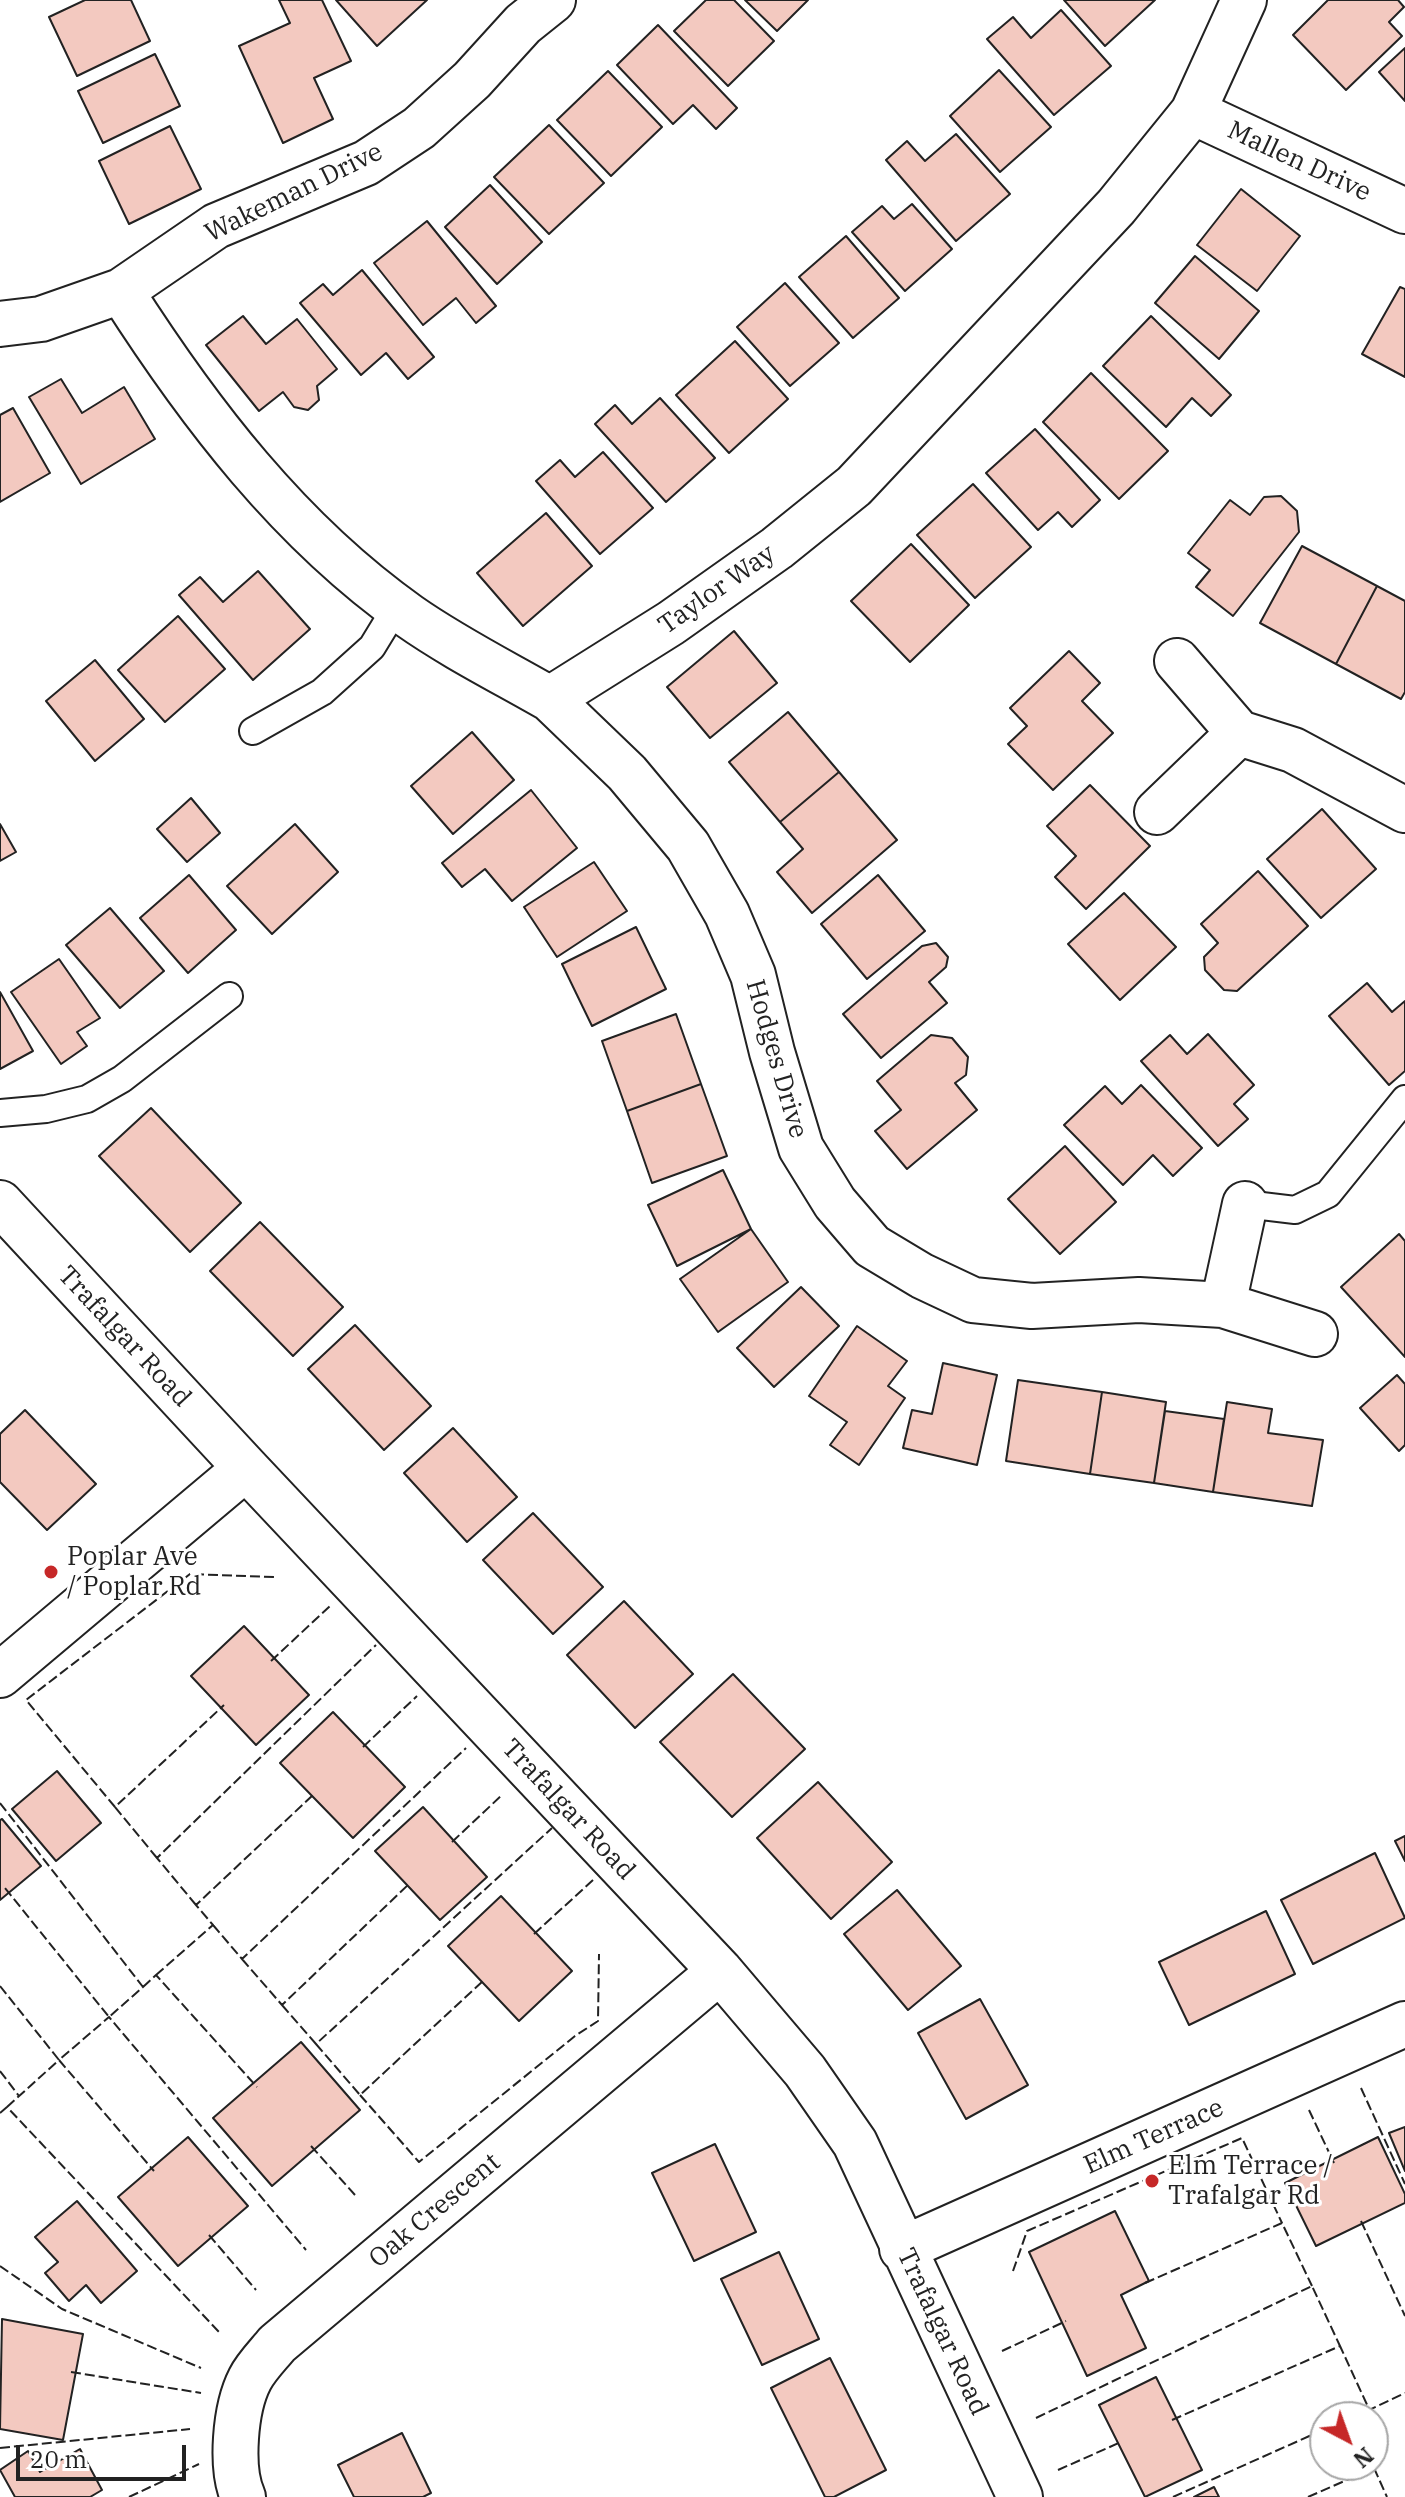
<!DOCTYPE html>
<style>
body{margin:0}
#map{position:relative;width:1405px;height:2497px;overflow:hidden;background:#fff;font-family:"IBM Plex Serif",serif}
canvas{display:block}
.north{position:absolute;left:1309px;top:2401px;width:80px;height:80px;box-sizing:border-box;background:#fff;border:2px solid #a7a7a7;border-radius:50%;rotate:139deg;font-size:22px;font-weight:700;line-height:32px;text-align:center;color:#222}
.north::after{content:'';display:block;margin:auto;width:28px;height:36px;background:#c62828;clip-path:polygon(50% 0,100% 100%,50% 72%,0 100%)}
.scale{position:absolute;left:16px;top:2445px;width:170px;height:36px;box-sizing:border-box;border:4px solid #222;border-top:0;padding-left:10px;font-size:24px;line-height:28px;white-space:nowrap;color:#222;-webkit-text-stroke:6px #fff;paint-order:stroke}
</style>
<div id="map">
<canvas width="1405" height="2497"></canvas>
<div class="north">N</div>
<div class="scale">20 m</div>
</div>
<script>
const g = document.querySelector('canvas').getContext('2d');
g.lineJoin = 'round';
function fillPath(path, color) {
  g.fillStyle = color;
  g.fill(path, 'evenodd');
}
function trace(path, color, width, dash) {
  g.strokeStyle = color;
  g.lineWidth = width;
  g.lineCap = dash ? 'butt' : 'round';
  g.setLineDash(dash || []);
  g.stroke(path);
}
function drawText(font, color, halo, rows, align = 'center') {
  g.font = font + ' "IBM Plex Serif",serif';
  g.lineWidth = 6;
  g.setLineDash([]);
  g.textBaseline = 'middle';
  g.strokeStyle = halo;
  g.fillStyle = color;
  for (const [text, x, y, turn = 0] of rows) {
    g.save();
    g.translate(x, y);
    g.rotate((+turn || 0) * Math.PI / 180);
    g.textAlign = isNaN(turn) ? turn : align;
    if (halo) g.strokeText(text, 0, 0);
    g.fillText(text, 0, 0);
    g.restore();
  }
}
const building = new Path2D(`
 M85 0H131L150 41 77 76 49 17Z
 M279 0H322L351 61 314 78 333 119 283 143 239 46 290 23Z
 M336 0H427L377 46Z
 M706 0H734L774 41 728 86 674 31Z
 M745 0H808L777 31Z
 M1064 0H1155L1105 46Z
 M1328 0H1398L1404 7 1389 22 1402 36 1346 90 1293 35Z
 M1061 10 1111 66 1054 115 987 39 1013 17 1031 38Z
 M658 25 737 108 716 129 693 105 673 124 617 65Z
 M1405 48V101L1379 72Z
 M155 54 180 106 103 143 78 91Z
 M999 70 1051 127 1000 172 950 116Z
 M608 71 662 127 611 176 557 120Z
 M549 125 604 183 549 234 494 177Z
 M170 126 201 189 129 224 99 161Z
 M956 134 1010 194 956 241 886 160 907 141 925 161Z
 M490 185 542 242 497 284 445 227Z
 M1241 189 1300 236 1257 291 1197 245Z
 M912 204 952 249 905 291 852 232 882 206 894 219Z
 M427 221 496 306 476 323 456 298 423 325 374 263Z
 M846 236 899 298 853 338 799 277Z
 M1195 256 1259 311 1219 359 1155 303Z
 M362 270 434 357 408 379 386 353 361 375 300 303 323 284 333 295Z
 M785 283 839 343 790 386 737 327Z
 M1400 287 1405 289V377L1362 354Z
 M243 316 266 344 297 319 337 369 317 386 319 400 308 410 294 407 283 392 259 411 206 345Z
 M1151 316 1231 395 1211 416 1192 398 1166 427 1103 366Z
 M735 341 788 399 729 453 676 395Z
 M1091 373 1168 451 1119 499 1043 422Z
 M61 379 82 413 124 387 155 439 81 484 29 397Z
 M660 398 715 458 666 502 595 424 615 405 632 424Z
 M13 408 50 473 0 502V415Z
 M1035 429 1100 500 1072 527 1058 512 1038 530 986 473Z
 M603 452 653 508 600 554 536 481 560 460 575 477Z
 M973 484 1031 547 975 598 917 535Z
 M1281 496 1297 511 1299 532 1233 616 1196 587 1210 570 1188 553 1230 500 1250 515 1264 497Z
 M546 513 592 566 523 626 477 573Z
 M911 544 969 605 910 662 851 601Z
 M1302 546 1377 586 1336 664 1260 623Z
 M258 571 310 629 253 680 179 595 200 577 223 602Z
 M1377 586 1405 601V692L1401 699 1336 664Z
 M178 616 225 669 165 722 118 670Z
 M734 631 777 683 710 738 667 687Z
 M1069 651 1100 683 1082 701 1113 733 1053 790 1008 744 1027 726 1010 708Z
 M95 660 144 719 95 761 46 701Z
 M788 712 839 772 780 822 729 762Z
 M472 732 514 780 453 834 411 786Z
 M839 772 897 840 812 913 777 872 803 849 780 822Z
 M1090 785 1150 846 1086 909 1055 877 1076 856 1047 826Z
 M531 790 577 848 512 901 485 869 462 887 442 863Z
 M191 798 220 833 187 862 157 829Z
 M1322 809 1376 869 1321 918 1267 859Z
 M0 824 16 852 0 861Z
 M295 824 338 872 272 934 227 886Z
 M594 862 627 911 557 957 524 907Z
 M1258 871 1308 926 1237 991 1224 990 1205 970 1204 957 1218 943 1201 924Z
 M189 875 236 930 188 973 140 918Z
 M878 875 925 931 867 979 821 924Z
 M1124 893 1176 947 1120 1000 1068 944Z
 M110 908 164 971 120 1008 66 945Z
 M636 927 666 989 592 1026 562 964Z
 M936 943 948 957 946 967 929 982 947 1003 881 1058 843 1014 922 946Z
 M59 959 100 1018 77 1032 87 1046 61 1064 11 992Z
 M1367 983 1392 1012 1405 1001V1071L1389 1085 1329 1016Z
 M0 992 33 1051 0 1069Z
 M676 1014 701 1084 627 1111 602 1041Z
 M1208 1034 1254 1085 1234 1104 1248 1119 1218 1146 1141 1061 1170 1035 1187 1054Z
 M931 1035 952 1038 968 1057 966 1075 955 1083 977 1110 907 1169 875 1131 901 1110 877 1081Z
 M701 1084 727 1156 652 1183 627 1111Z
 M1141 1085 1202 1148 1173 1176 1153 1155 1123 1185 1064 1125 1105 1086 1122 1104Z
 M151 1108 241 1203 190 1252 99 1156Z
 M1065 1146 1116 1202 1060 1254 1008 1199Z
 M723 1170 751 1229 677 1266 648 1205Z
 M260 1222 343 1307 293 1356 210 1271Z
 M751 1229 788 1282 718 1332 680 1279Z
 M1399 1234 1405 1241V1357L1341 1287Z
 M801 1287 839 1326 774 1387 737 1348Z
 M355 1325 431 1406 384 1450 308 1369Z
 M857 1326 907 1361 888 1386 905 1398 859 1465 830 1445 847 1422 809 1396Z
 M943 1363 997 1375 977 1465 903 1448 912 1410 932 1414Z
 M1397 1375 1405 1384V1445L1399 1451 1360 1408Z
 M1018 1380 1102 1392 1090 1474 1006 1461Z
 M1102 1392 1166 1402 1154 1483 1090 1474Z
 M1227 1402 1272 1409 1268 1433 1323 1440 1312 1506 1213 1492Z
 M25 1410 96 1484 47 1530 0 1482V1434Z
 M1165 1411 1224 1419 1213 1492 1154 1483Z
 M453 1428 517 1497 467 1542 404 1473Z
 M533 1513 603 1587 553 1634 483 1560Z
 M624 1601 693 1674 635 1728 567 1655Z
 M244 1626 309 1695 256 1745 191 1676Z
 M733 1674 805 1749 732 1817 660 1742Z
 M333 1712 405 1787 353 1838 280 1763Z
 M57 1771 101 1823 56 1861 12 1809Z
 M818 1782 892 1862 831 1919 757 1838Z
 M423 1807 487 1877 440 1920 375 1851Z
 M2 1819 41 1866 0 1900V1820Z
 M1405 1836V1861L1395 1841Z
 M1375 1853 1405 1918 1313 1964 1281 1900Z
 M897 1890 961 1966 908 2010 844 1934Z
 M501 1896 572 1971 519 2021 448 1946Z
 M1266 1911 1295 1974 1189 2025 1159 1962Z
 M980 1999 1028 2085 966 2119 918 2033Z
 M301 2042 360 2110 272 2186 213 2118Z
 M1405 2127V2171L1389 2133Z
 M188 2137 248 2206 178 2266 118 2197Z
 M1378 2137 1405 2194V2203L1316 2246 1285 2183Z
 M715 2144 756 2232 694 2261 652 2173Z
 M77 2201 137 2271 101 2303 86 2285 69 2301 45 2273 58 2262 35 2237Z
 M1115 2211 1149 2281 1121 2295 1146 2348 1087 2376 1029 2252Z
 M779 2252 819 2339 762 2365 721 2279Z
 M2 2319 83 2334 63 2440 0 2429Z
 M830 2358 886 2470 834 2497H825L771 2388Z
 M1156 2377 1202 2470 1145 2497 1099 2405Z
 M402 2433 431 2493 423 2497H354L338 2465Z
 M80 2449 102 2490 90 2497H15L0 2470 28 2451 40 2472Z
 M1214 2487 1219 2497H1194Z`);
fillPath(building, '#f3c9c0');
trace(building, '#222', 2);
const service = new Path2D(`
 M253 731 322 692 372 647 397 606
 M0 1113 46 1109 87 1099 122 1079 229 996
 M1245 1204 1295 1210 1328 1194 1405 1099`);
const minor = new Path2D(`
 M1193 112 1405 211
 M121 291C199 413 289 531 409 616 453 647 503 672 550 699L671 623 777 548 854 486 1116 207 1193 112 1244 0
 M0 324 41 319 121 291 216 226 366 163 419 128 472 80 523 24 553 0
 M550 699 627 773 688 846 727 914 753 975 772 1052 801 1148 835 1203 872 1246 922 1276 973 1300 1032 1306 1139 1300 1223 1305
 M1239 733 1293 750 1405 810
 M1157 812 1239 733 1177 661
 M0 1203 246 1468 720 1971 805 2071 855 2143 1020 2497
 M1245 1204 1223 1305 1315 1334
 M0 1675 246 1468
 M902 2249 1405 2024
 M243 2497C230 2468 235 2408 250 2379 256 2367 268 2355 277 2344L720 1971`);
trace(service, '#222', 30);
trace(minor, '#222', 48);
trace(service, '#fff', 26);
trace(minor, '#fff', 44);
trace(new Path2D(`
 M271 1661 330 1606
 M363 1747 417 1696
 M0 1803 143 1987 109 2017 5 1888
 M115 1807 26 1700 190 1574 274 1577
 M452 1842 503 1794
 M157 1858 115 1807 224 1705
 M196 1905 157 1858 376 1645
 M213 1925 242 1959 466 1748
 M534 1934 593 1880
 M242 1959 282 2005 409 1884
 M156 1975 213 1925 196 1905 314 1794
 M0 1986 59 2060 109 2017 306 2250
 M143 1987 156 1975 257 2087
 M282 2005 316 2044 552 1828
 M316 2044 360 2095 484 1980
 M0 2071 19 2096
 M1361 2088 1405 2184
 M360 2095 419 2162 575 2036 598 2021 599 1954
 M7 2107 59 2060 154 2171
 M1309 2110 1334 2163
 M0 2113 7 2107 219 2332
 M311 2146 355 2195
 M1361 2221 1405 2316
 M209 2235 256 2290
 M0 2266 62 2309 201 2368
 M1013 2271 1027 2231 1242 2138 1282 2223
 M1145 2283 1282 2223 1312 2286
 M1002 2351 1066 2321
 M71 2372 201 2393
 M1354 2417 1405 2393
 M1036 2418 1312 2286 1340 2346
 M1172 2420 1340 2346 1369 2409
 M0 2448 190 2429
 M1374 2468 1387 2497
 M1058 2470 1121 2442
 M129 2497 199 2464
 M1173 2497 1325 2429
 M1308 2497 1374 2468 1373 2464`), '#222', 2, [10, 4]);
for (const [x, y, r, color] of [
 [51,1572,8,"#c62828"],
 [1152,2181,8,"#c62828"]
]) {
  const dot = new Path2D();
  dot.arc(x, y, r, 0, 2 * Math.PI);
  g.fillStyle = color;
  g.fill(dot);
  trace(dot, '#fff', 3);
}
drawText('26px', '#222', '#fff', [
 ["Mallen Drive",1299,162,25],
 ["Wakeman Drive",294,193,-26],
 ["Taylor Way",717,590,-35],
 ["Hodges Drive",776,1059,74],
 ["Trafalgar Road",124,1337,47],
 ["Trafalgar Road",568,1810,47],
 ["Elm Terrace",1154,2137,-24],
 ["Oak Crescent",435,2211,-40],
 ["Trafalgar Road",942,2332,65]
]);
drawText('26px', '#222', '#fff', [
 ["Poplar Ave",67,1557],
 ["/ Poplar Rd",67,1587],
 ["Elm Terrace /",1168,2166],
 ["Trafalgar Rd",1168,2196]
], 'left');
</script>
